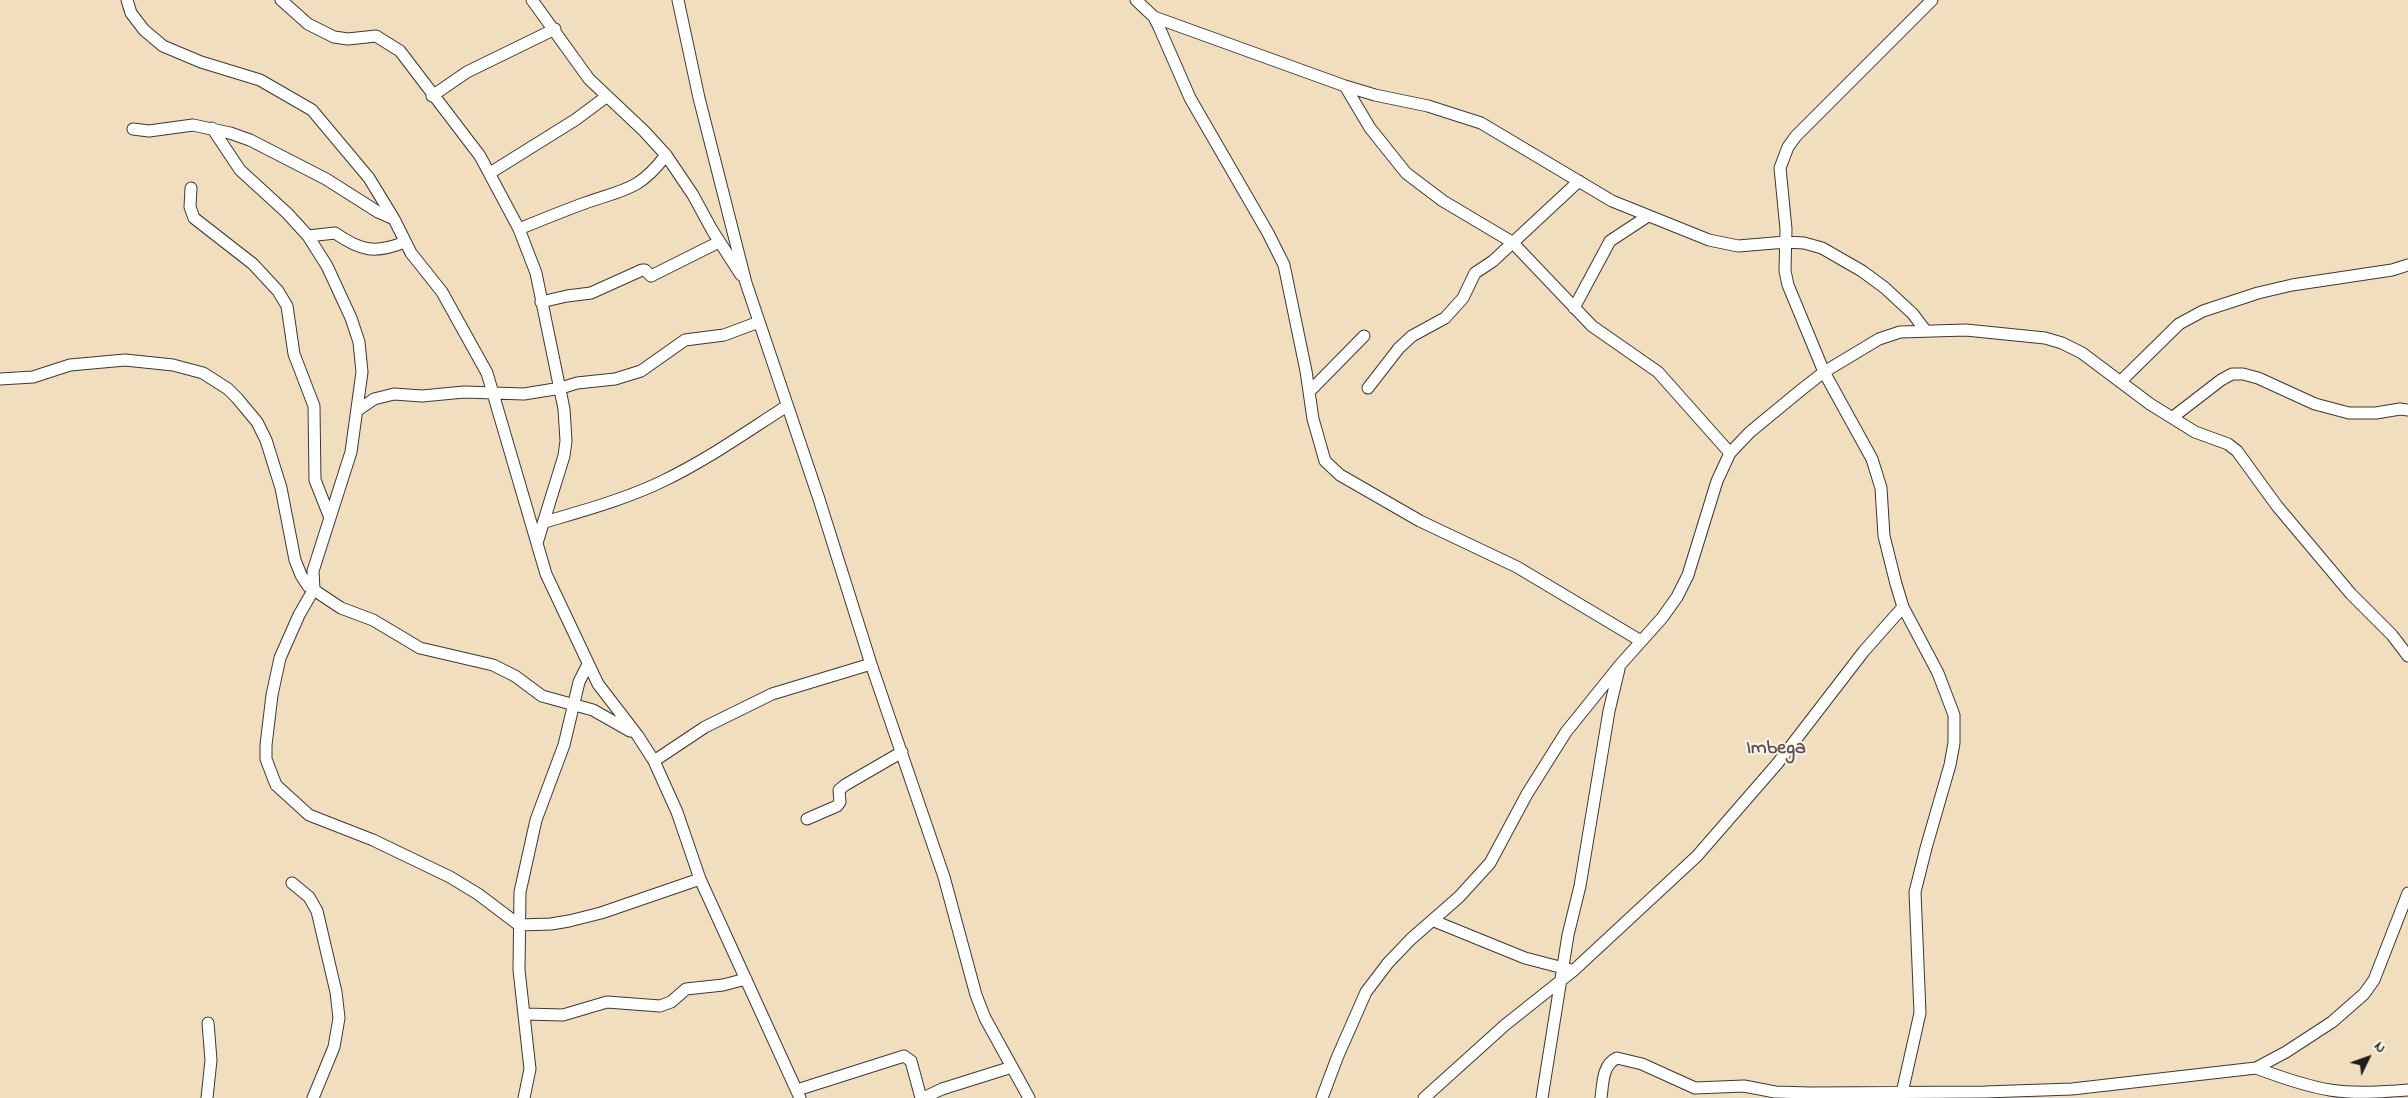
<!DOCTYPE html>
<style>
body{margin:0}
#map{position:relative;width:2408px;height:1098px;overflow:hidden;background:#f1debf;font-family:"Indie Flower",sans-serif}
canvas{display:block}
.north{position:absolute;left:2343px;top:1033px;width:50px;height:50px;-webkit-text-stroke:4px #fcf5e5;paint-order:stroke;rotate:48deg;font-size:14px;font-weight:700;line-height:20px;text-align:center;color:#1c1c1c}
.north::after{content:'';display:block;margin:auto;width:18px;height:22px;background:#1c1c1c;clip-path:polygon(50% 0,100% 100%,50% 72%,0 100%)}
</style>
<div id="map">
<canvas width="2408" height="1098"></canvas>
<div class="north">N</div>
</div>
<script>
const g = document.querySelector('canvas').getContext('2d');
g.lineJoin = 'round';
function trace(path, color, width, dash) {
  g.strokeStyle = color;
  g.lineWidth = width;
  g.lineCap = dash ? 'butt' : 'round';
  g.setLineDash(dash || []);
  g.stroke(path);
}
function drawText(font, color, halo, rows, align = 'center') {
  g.font = font + ' "Indie Flower",sans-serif';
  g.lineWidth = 4;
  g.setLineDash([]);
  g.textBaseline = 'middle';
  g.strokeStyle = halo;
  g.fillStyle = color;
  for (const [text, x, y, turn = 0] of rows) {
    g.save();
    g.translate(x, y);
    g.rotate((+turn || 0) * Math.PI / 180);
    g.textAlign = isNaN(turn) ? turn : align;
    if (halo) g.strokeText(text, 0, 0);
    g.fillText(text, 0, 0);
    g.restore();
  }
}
const street = new Path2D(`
 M127 0 131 13 144 30 163 46 201 62 260 80 312 110 369 178 394 219 411 253 442 292 487 373 546 574 598 684 638 736 654 761 677 812 700 879 800 1098
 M281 0 308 24 334 37 348 39 376 36 400 51 480 156 519 229 536 273 564 409 566 441 564 456 537 543
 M532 0 589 79 644 131 666 155 693 195 712 230 741 275
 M678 0 699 98 746 283 819 499 871 664 944 877 976 995 985 1018 1029 1098
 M1136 0 1154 17 1159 27 1190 98 1268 233 1284 265 1306 371 1313 419 1325 461 1340 475 1420 521 1517 567 1641 641
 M1154 17 1345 86 1375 95 1428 106 1481 123 1612 201 1709 240 1738 246 1786 242 1804 243 1822 248 1862 271 1885 288 1913 314 1925 330
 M1345 86 1370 128 1406 173 1443 201 1512 242 1592 326 1658 372 1730 453
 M432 96 467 72 555 29
 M212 128 240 170 287 213 308 236 327 266 351 318 359 342 362 372 351 452 313 571 314 589 299 615 280 658 272 695 266 745V759L276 785 309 815 373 840 450 877 478 894 519 925 551 924 569 921 601 913 700 879
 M133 129 149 131 193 125 230 133 250 140 326 179 378 212 394 219
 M490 173 575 120 606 97
 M191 188 190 207 194 218 253 264 278 291 287 306 294 354 314 406 315 480 330 518
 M519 229C541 220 563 211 585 203 624 189 639 191 666 155
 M308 236 335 233C361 251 375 254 405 242
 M541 302 567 296 591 293 642 270H645L651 276 719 242
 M1574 308 1610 241 1648 216
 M0 379 33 377 70 365 125 360 173 365 203 373 228 389 237 398 257 422 266 440 281 488 295 560 301 575 308 586 341 608 373 620 420 648 493 665 515 676 542 696 593 710 630 731
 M2120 382 2179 324 2203 311 2258 293 2292 285 2392 270 2408 265
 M1368 388 1399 348 1412 336 1445 318 1463 298 1475 273 1493 261 1579 181
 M1309 392 1364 336
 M358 410 374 399 394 394 422 396 464 392 524 394 561 388 577 383 615 379 641 371 685 340 724 335 759 322
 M2173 417 2221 380 2232 374H2243L2258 378 2315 404 2349 413H2376L2400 409 2408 410
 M545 522C585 510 626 499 663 481 707 460 746 432 787 406
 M654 761 705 727 772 694 871 664
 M807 819 837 806 840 802 839 790 845 785 902 752
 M292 883 309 897 317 911 336 992 339 1018 334 1047 313 1098
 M1434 921 1525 958 1571 970
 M525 1014 563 1015 607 1002 660 1006 671 1002 686 989 723 985 746 979
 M2256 1068C2280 1077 2305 1086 2330 1090 2355 1094 2383 1092 2408 1090
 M797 1090 904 1056 911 1061 921 1098
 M1902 1093 1920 1013 1915 892 1926 848 1950 765 1954 743V715L1938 673 1903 607 1896 584 1884 536 1881 488 1872 459 1824 372 1788 285 1785 271 1786 229 1780 168 1788 147 1796 136 1932 0
 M207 1098 211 1060 208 1023
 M524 1098 530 1069 519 970 520 892 536 820 564 745 579 682 588 664
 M923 1098 942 1089 1012 1067
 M1322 1098 1337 1058 1366 992 1388 963 1411 939 1459 897 1490 863 1527 794 1566 732 1620 665 1662 618 1677 597 1688 575 1717 481 1730 453 1750 432 1801 390 1824 372 1879 339 1900 332 1966 330 2045 338 2062 343 2082 353 2150 404 2195 432 2228 444 2237 451 2277 506 2351 594 2392 635 2408 656
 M1424 1098 1505 1025 1573 971 1697 856 1777 764 1864 651 1903 607
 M1542 1098 1568 935 1580 886 1609 711 1619 669
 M1601 1098C1603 1084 1602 1065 1617 1058L1642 1064 1695 1088 1744 1086 1775 1092 1810 1093 1985 1092 2072 1089 2256 1068 2286 1052 2332 1022 2364 994 2374 980 2408 893`);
trace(street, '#3c3934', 13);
trace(street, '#fff', 11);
drawText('bold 20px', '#5e4d59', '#fcf5e5', [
 ["Imbega",1776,750]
]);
</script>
